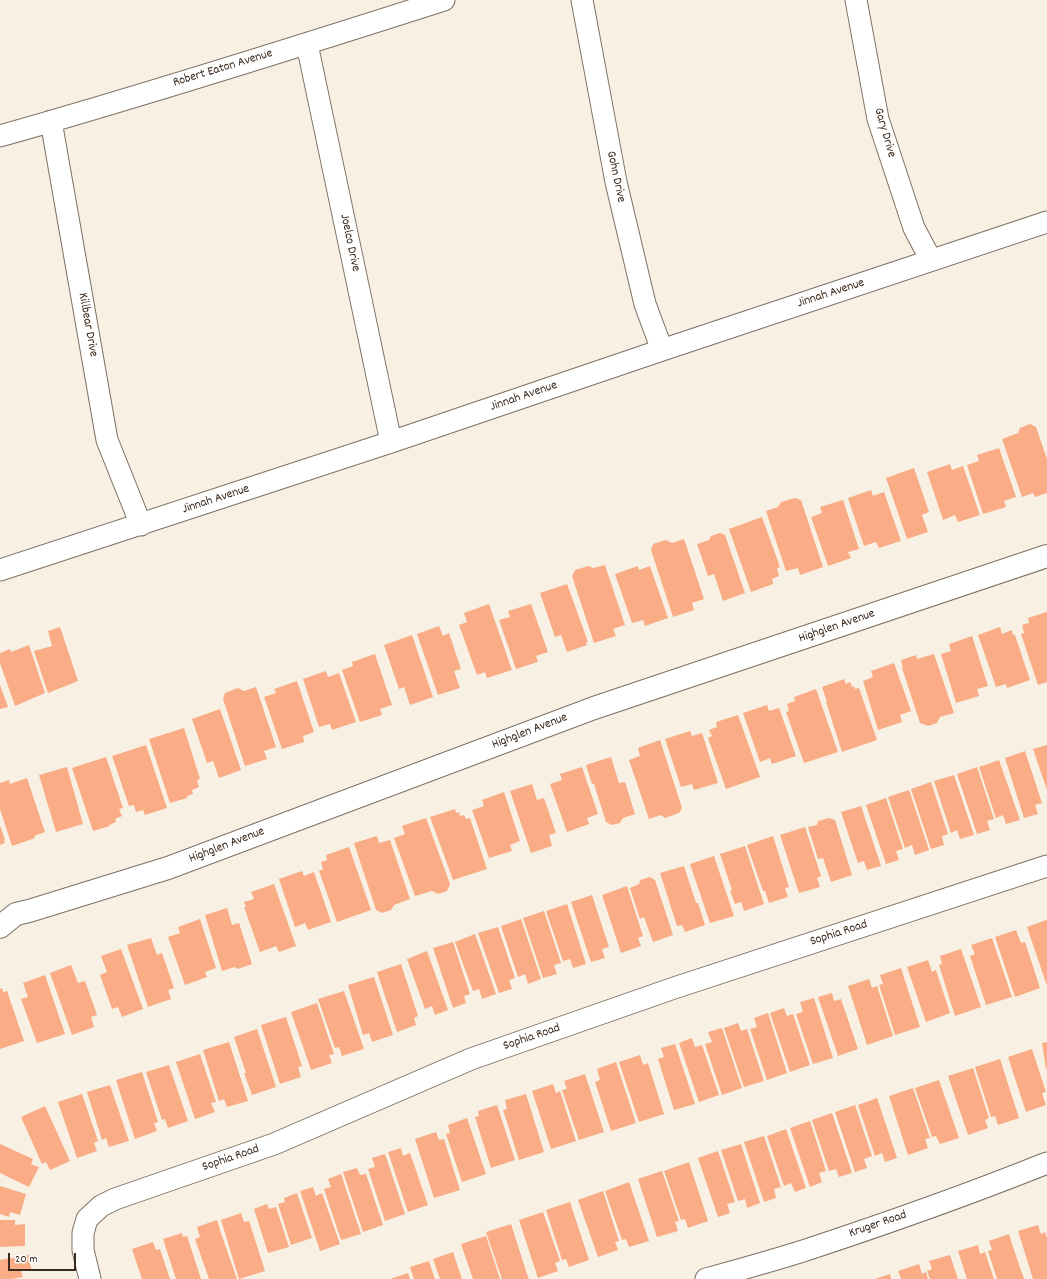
<!DOCTYPE html>
<style>
body{margin:0}
#map{position:relative;width:1047px;height:1279px;overflow:hidden;background:#f8f1e3;font-family:Dekko,sans-serif}
canvas{display:block}
.scale{position:absolute;left:8px;top:1253px;width:68px;height:18px;box-sizing:border-box;border:2px solid #3b2a1e;border-top:0;padding-left:5px;font-size:12px;line-height:14px;white-space:nowrap;color:#3b2a1e;-webkit-text-stroke:3px #fff;paint-order:stroke}
</style>
<div id="map">
<canvas width="1047" height="1279"></canvas>
<div class="scale">20 m</div>
</div>
<script>
const g = document.querySelector('canvas').getContext('2d');
g.lineJoin = 'round';
function fillPath(path, color) {
  g.fillStyle = color;
  g.fill(path, 'evenodd');
}
function trace(path, color, width, dash) {
  g.strokeStyle = color;
  g.lineWidth = width;
  g.lineCap = dash ? 'butt' : 'round';
  g.setLineDash(dash || []);
  g.stroke(path);
}
function drawText(font, color, halo, rows, align = 'center') {
  g.font = font + ' Dekko,sans-serif';
  g.lineWidth = 3;
  g.setLineDash([]);
  g.textBaseline = 'middle';
  g.strokeStyle = halo;
  g.fillStyle = color;
  for (const [text, x, y, turn = 0] of rows) {
    g.save();
    g.translate(x, y);
    g.rotate((+turn || 0) * Math.PI / 180);
    g.textAlign = isNaN(turn) ? turn : align;
    if (halo) g.strokeText(text, 0, 0);
    g.fillText(text, 0, 0);
    g.restore();
  }
}
fillPath(new Path2D(`
 M1030 424 1036 427 1047 459V493L1035 497 1033 493 1022 497 1002 439 1018 433 1020 428Z
 M999 448 1016 497 1004 501 1006 507 983 514 967 465 979 461 977 455Z
 M950 464 952 470 963 466 980 515 958 522 955 515 943 520 927 472Z
 M914 468 929 512 922 515 928 532 907 539 886 478Z
 M871 490 873 496 884 492 901 541 879 548 876 542 864 546 848 498Z
 M795 498 801 500 823 567 800 575 798 568 786 571 766 511 778 507 781 502Z
 M843 500 859 549 848 552 851 558 828 566 811 517 822 513 820 507Z
 M762 517 780 567 777 568 779 576 772 579 773 584 751 592 729 529Z
 M720 533 725 535 745 593 723 601 714 574 708 576 697 544 709 540 711 536Z
 M684 539 704 599 692 603 694 610 673 617 651 550 653 544 666 540 672 543Z
 M605 565 625 625 613 629 616 636 594 643 572 576 575 570 588 566 593 568Z
 M638 566 639 570 650 566 668 618 645 626 643 620 632 623 615 574Z
 M567 584 588 642H586L587 645 567 652 561 635 555 637 540 593Z
 M489 604 512 670 487 678 485 672 477 675 459 625 467 622 464 613Z
 M531 604 548 652 536 656 538 662 516 669 499 620 510 617 508 611Z
 M1047 612V682L1038 685 1021 634 1024 633 1022 625 1029 623 1028 618Z
 M439 626 443 636 449 633 461 669 454 671 460 688 438 695 417 634Z
 M60 627 78 681 48 693 34 651 52 646 48 631Z
 M1000 627 1002 634 1012 630 1013 635H1015L1030 680 1007 688 1006 684 996 687 978 635Z
 M412 635 433 697 410 705 404 687 399 689 384 645Z
 M972 636 988 686 977 689 979 696 956 703 941 654 951 651 949 644Z
 M29 645 45 693 15 706 0 663V653L10 649 11 652Z
 M375 654 392 705 380 709 382 715 360 722 342 670 353 666 352 662Z
 M934 654 954 713 940 717 937 723 928 726 920 723 902 668H903L901 660 916 655 917 659Z
 M894 663 911 711 900 715 902 722 878 730 863 681 873 677 871 671Z
 M326 671 328 677 339 673 356 722 332 730 330 724 319 727 303 679Z
 M844 679 846 684 850 682 852 687 854 686 855 689 859 688 877 740 842 752 826 702H827L822 687Z
 M297 681 314 732 303 736 304 742 282 749 264 697 276 693 274 689Z
 M0 685 8 707 0 709Z
 M256 687 276 747 264 751 267 759 245 766 223 699 225 693 238 688 244 691Z
 M816 689 838 752 804 763 786 712 789 711 787 704 795 701 794 697Z
 M767 705 769 711 779 708 796 756 772 764 770 758 760 762 743 713Z
 M220 709 241 770 219 778 213 761 207 763 192 719Z
 M738 715 760 777 726 789 708 738 712 736 709 730 717 727 716 722Z
 M184 728 200 779 197 780 199 787 192 790 193 794 187 796V798L170 803 149 739Z
 M690 731 692 736 702 733 718 783 694 790 692 784 681 787 665 739Z
 M660 740 682 808 679 813 665 818 661 815 649 819 629 760 640 756 638 748Z
 M146 745 167 808 145 815 143 810 136 812 134 805 129 806 112 756Z
 M1047 745V790L1033 749Z
 M1025 751 1042 803 1035 805 1038 814 1024 818 1005 758Z
 M106 757 123 808 119 809 122 816 115 819 116 822 109 825 110 826 93 831 72 768Z
 M611 757 619 783 625 782 635 814 623 818 620 823 612 825 606 822 594 784H592L586 765Z
 M999 760 1020 820 1006 824 1003 815 996 818 979 767Z
 M67 767 83 824 56 832 39 775Z
 M582 767 598 814 587 818 589 824 567 832 550 784 562 780 560 774Z
 M977 767 994 819 987 821 990 830 977 834 957 774Z
 M954 775 974 835 960 839 957 830 951 833 934 781Z
 M27 778 45 832 34 836 35 838 12 846 0 809V783L9 780 10 784Z
 M931 782 948 834 942 836 944 845 931 849 911 789Z
 M532 784 537 800 544 798 556 833 549 835 552 846 531 853 510 791Z
 M909 790 929 850 915 855 912 845 905 848 888 797Z
 M504 792 520 841 510 845 512 851 489 858 472 810 484 806 482 800Z
 M886 798 903 849 896 851 899 860 886 864 866 805Z
 M861 806 881 866 867 870 864 861 858 863 841 812Z
 M455 809 456 813 459 812 460 816 464 815 466 819 470 818 487 869 453 880 430 817Z
 M426 818 450 884 447 891 438 894 432 891 415 896 394 838 405 834 402 826Z
 M829 818 835 820 852 875 831 882 823 858 818 859 808 827 817 825 818 821Z
 M0 825 5 840H4L5 843 0 845Z
 M805 827 821 876 817 878 820 887 799 893 780 835Z
 M377 836 379 843 390 840 410 899 394 905 391 910 382 913 376 910 354 843Z
 M773 836 789 887 785 888 788 897 769 903 765 891H763L747 845Z
 M745 846 764 904 744 911 741 902 735 904 730 891 732 890 720 854Z
 M349 847 371 910 337 922 319 871 323 869 321 862 327 860 326 855Z
 M714 856 734 916 710 923 690 864Z
 M684 866 696 903H698L705 925 685 932 682 925 677 926 660 873Z
 M302 871 304 876 314 872 331 922 308 930 305 923 295 927 279 879Z
 M650 877 655 880 673 935 653 942 644 917 640 919 630 888 639 884 640 880Z
 M274 884 296 946 279 952 276 946 260 952 244 907H246L244 902 254 899 251 892Z
 M627 886 643 936 638 938 641 946 621 953 602 895Z
 M592 895 609 947 602 949 605 958 591 962 571 902Z
 M567 904 586 964 573 968 570 959 563 961 546 911Z
 M227 908 232 925 239 923 252 964 238 969 235 967 222 971 205 915Z
 M544 911 561 963 554 965 557 974 543 978 523 918Z
 M200 919 216 968 205 972 207 977 185 985 168 937 180 933 178 927Z
 M521 919 541 979 528 984 525 974 518 977 501 926Z
 M1046 920H1047V986L1027 927Z
 M498 927 515 978 509 980 512 989 499 993 478 933Z
 M1016 930 1021 943 1025 942 1040 988 1015 997 995 937Z
 M475 934 496 994 482 999 479 989 473 991 455 942Z
 M151 938 157 955 162 953 174 988 168 990 171 999 148 1007 127 945Z
 M992 938 1012 997 986 1005 970 956 975 954 971 945Z
 M453 942 470 994 464 996 466 1003 453 1008 433 948Z
 M121 949 143 1009 122 1017 118 1007 112 1009 100 975 107 972 101 956Z
 M961 949 981 1007 955 1016 939 965 942 964 940 956Z
 M427 951 448 1010 435 1015 432 1006 425 1009 407 959Z
 M928 960 932 972 936 970 950 1013 926 1022 907 967Z
 M401 964 418 1016 414 1018 416 1025 397 1032 377 972Z
 M71 965 78 983 85 981 97 1015 91 1017 94 1027 72 1035 50 973Z
 M901 968 920 1027 895 1035 879 985 883 984 880 975Z
 M45 975 65 1034 37 1043 21 999 28 997 23 983Z
 M374 977 393 1035 372 1042 369 1033 363 1035 348 985Z
 M869 979 872 988 877 986 893 1036 867 1045 848 986Z
 M2 988 3 992 7 991 24 1041 0 1049V989Z
 M344 991 364 1049 342 1056 339 1047 335 1048 318 999Z
 M832 993 834 1001 841 999 858 1049 838 1056 818 997Z
 M814 998 833 1058 813 1064 796 1014 803 1012 800 1002Z
 M317 1003 334 1054 329 1055 332 1063 311 1070 291 1012Z
 M784 1008 787 1016 793 1014 810 1065 790 1072 770 1013Z
 M768 1013 787 1073 767 1080 750 1029 757 1027 754 1018Z
 M286 1017 302 1066 298 1067 301 1077 280 1084 261 1025Z
 M738 1023 741 1031 747 1029 764 1081 744 1087 724 1028Z
 M722 1028 742 1088 722 1095 705 1044 712 1042 708 1032Z
 M257 1029 276 1087 252 1095 244 1073H246L234 1037Z
 M692 1038 695 1047 702 1045 719 1095 699 1102 679 1043Z
 M229 1042 248 1101 227 1107 224 1099 219 1101 203 1050Z
 M1047 1042V1069H1046L1042 1043Z
 M675 1044 695 1104 674 1110 658 1059 664 1057 661 1048Z
 M1032 1049 1046 1092 1042 1093 1046 1105 1026 1112 1008 1057Z
 M200 1054 216 1102 211 1103 215 1112 195 1119 176 1062Z
 M640 1055 643 1065 648 1063 664 1114 639 1122 619 1062Z
 M1000 1059 1019 1118 998 1125 995 1116 991 1117 975 1067Z
 M616 1062 636 1123 611 1131 595 1082 600 1080 597 1069Z
 M169 1065 188 1121 168 1128 165 1119 162 1120 146 1072Z
 M973 1068 989 1118 985 1120 988 1128 968 1135 948 1076Z
 M142 1072 158 1122 154 1123 157 1131 135 1139 116 1080Z
 M585 1074 604 1132 579 1140 562 1090 567 1089 564 1081Z
 M939 1080 959 1138 940 1144 936 1136 932 1137 915 1088Z
 M553 1084 556 1093 560 1091 576 1141 551 1149 532 1091Z
 M110 1085 129 1141 109 1147 106 1138 102 1140 87 1092Z
 M913 1088 930 1138 925 1139 928 1148 908 1155 889 1096Z
 M82 1094 98 1141 94 1143 97 1151 77 1158 58 1102Z
 M526 1094 544 1152 519 1160 503 1110 507 1109 505 1100Z
 M877 1098 897 1158 885 1162 882 1153 875 1156 858 1105Z
 M497 1105 515 1160 491 1168 475 1117 479 1116 478 1111Z
 M855 1105 872 1156 864 1159 867 1168 855 1172 835 1112Z
 M45 1106 70 1161 50 1170 46 1162 42 1164 21 1117Z
 M832 1113 852 1173 839 1177 836 1169 829 1171 812 1120Z
 M467 1118 486 1174 462 1182 446 1134 450 1133 448 1125Z
 M810 1121 826 1171 819 1173 822 1182 810 1187 790 1128Z
 M786 1129 806 1188 795 1192 791 1183 784 1186 767 1136Z
 M436 1132 439 1140 444 1139 460 1190 434 1198 415 1139Z
 M764 1136 781 1187 774 1189 776 1198 764 1202 744 1142Z
 M0 1144 33 1159 31 1164 39 1167 29 1187 0 1173Z
 M741 1144 760 1203 747 1208 745 1199 738 1201 721 1150Z
 M401 1148 403 1156 410 1153 428 1205 408 1212 388 1152Z
 M718 1151 735 1202 727 1204 730 1213 718 1217 698 1158Z
 M385 1154 405 1214 385 1221 368 1169 375 1167 372 1158Z
 M689 1162 708 1221 688 1228 685 1219 681 1220 664 1171Z
 M357 1168 360 1175 366 1174 383 1225 363 1232 343 1172Z
 M662 1171 679 1221 675 1222 678 1231 657 1237 638 1179Z
 M341 1174 361 1234 341 1240 324 1189 331 1187 328 1179Z
 M629 1182 649 1241 629 1247 626 1239 622 1240 605 1191Z
 M0 1186 26 1194 20 1215 10 1212 9 1217 0 1214Z
 M313 1187 316 1196 322 1193 340 1244 320 1251 300 1191Z
 M603 1191 619 1241 615 1242 618 1250 598 1257 578 1200Z
 M297 1193 312 1238 291 1245 278 1204 285 1202 284 1198Z
 M570 1202 589 1260 569 1267 566 1259 562 1260 546 1210Z
 M267 1204 269 1209 276 1207 289 1247 268 1253 254 1209Z
 M543 1212 560 1261 555 1263 558 1271 538 1278 519 1220Z
 M241 1213 244 1222 249 1221 265 1271 239 1279 221 1220Z
 M0 1220H15V1225L25 1224V1246L0 1247Z
 M217 1220 221 1233 237 1279H209L195 1239 200 1237 197 1227Z
 M511 1224 527 1274 529 1279H502L486 1232Z
 M1038 1225 1041 1234 1045 1232 1047 1238V1279H1033L1018 1231Z
 M182 1233 183 1237 187 1236 201 1279H176L163 1239Z
 M1009 1234 1012 1244 1024 1279H997L988 1251 992 1250 989 1241Z
 M486 1236 500 1279H473L461 1244Z
 M153 1242 156 1250 160 1249 170 1279H142L132 1249Z
 M978 1245 980 1254 985 1252 994 1279H967L958 1251Z
 M453 1252 462 1279H440L433 1259Z
 M29 1255 31 1269 21 1271 23 1277 11 1279H0V1260Z
 M950 1255 958 1279H930L927 1271 932 1269 929 1261Z
 M429 1261 435 1279H414L410 1267Z
 M919 1264 922 1274 926 1272 928 1279H901L898 1271Z
 M408 1273 410 1279H390Z
 M890 1274 891 1279H875Z`), '#f9ac85');
const street = new Path2D(`
 M582 0 616 182 645 304 662 350
 M856 0 878 119 914 228 931 260
 M307 44 391 442
 M51 121 107 440 141 525
 M0 136C149 94 297 47 444 0
 M0 570 391 442 662 350 1047 222
 M90 1279 83 1250V1233L87 1219 101 1206 115 1199 274 1144 471 1059 674 988 1047 866
 M706 1279C739 1270 771 1261 803 1251 885 1224 967 1195 1047 1163`);
const secondary = new Path2D(`
 M0 927 16 914 29 911 168 868 594 708 1047 556`);
trace(street, '#7d7063', 23);
trace(secondary, '#7d7063', 24);
trace(street, '#fff', 21);
trace(secondary, '#fff', 22);
drawText('13px', '#3b2a1e', '#fff', [
 ["Robert Eaton Avenue",223,69,-17],
 ["Gary Drive",884,133,74],
 ["Gohn Drive",615,177,78],
 ["Joelco Drive",349,243,78],
 ["Jinnah Avenue",831,294,-18],
 ["Killbear Drive",87,325,80],
 ["Jinnah Avenue",524,397,-19],
 ["Jinnah Avenue",216,500,-18],
 ["Highglen Avenue",837,627,-19],
 ["Highglen Avenue",530,732,-21],
 ["Highglen Avenue",227,846,-21],
 ["Sophia Road",839,934,-18],
 ["Sophia Road",532,1038,-19],
 ["Sophia Road",231,1159,-19],
 ["Kruger Road",878,1225,-19]
]);
</script>
